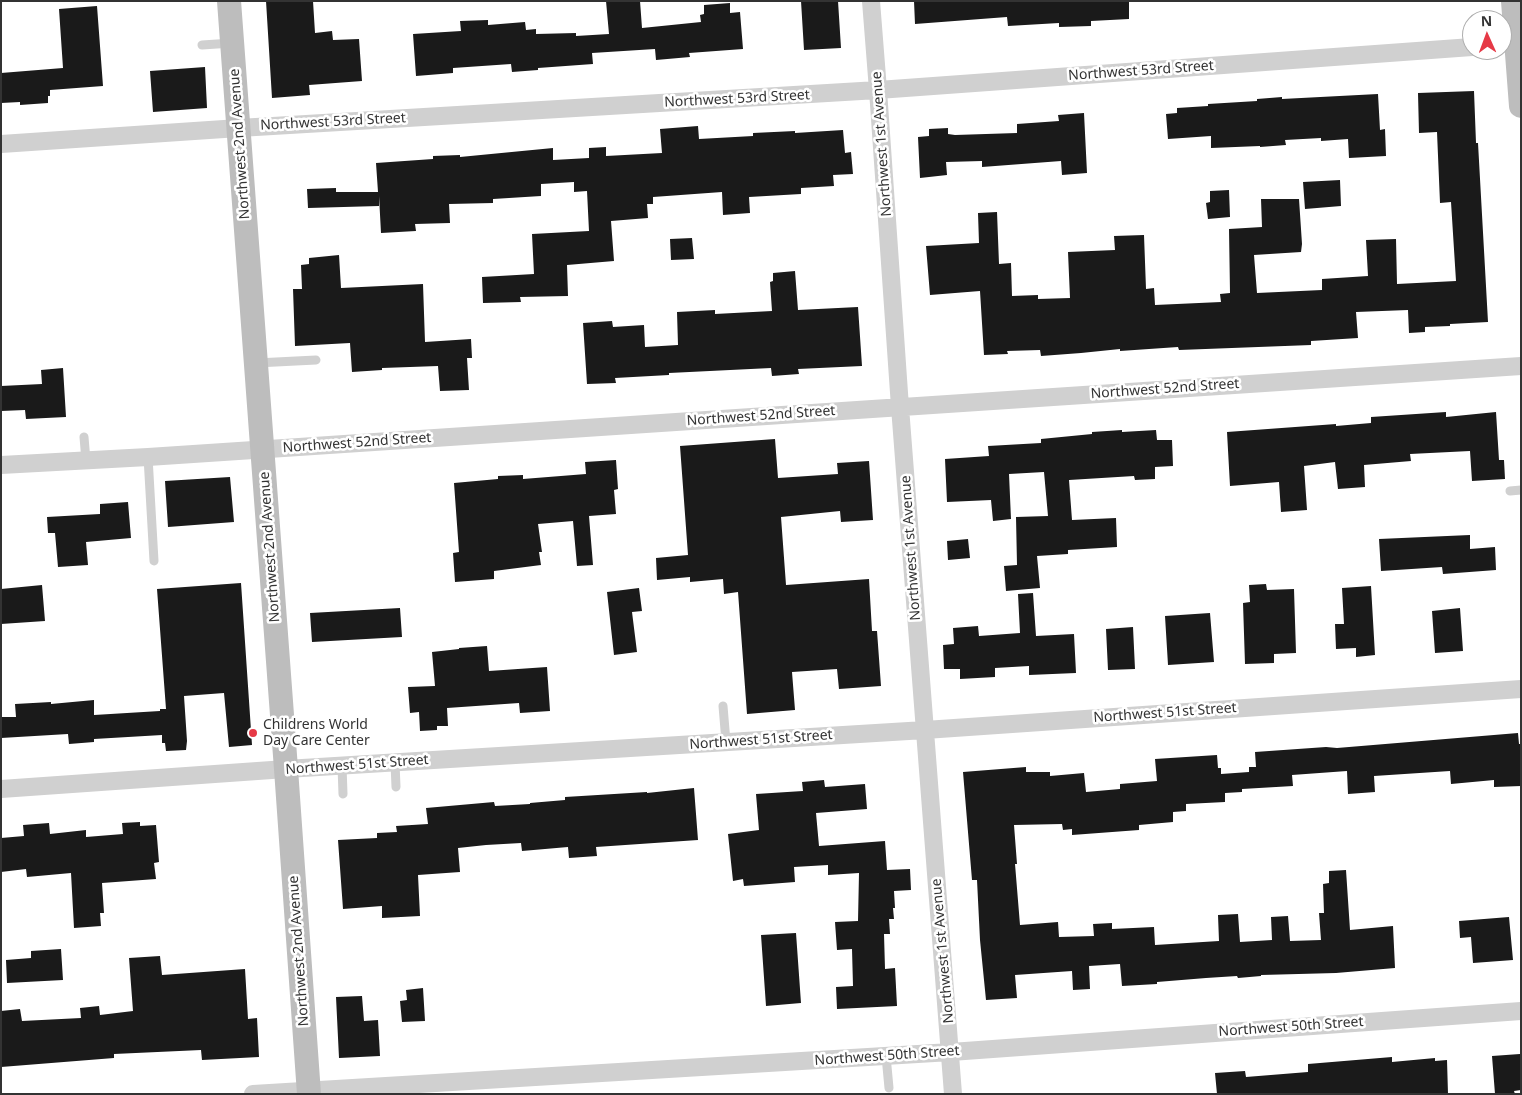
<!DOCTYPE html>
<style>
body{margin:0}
#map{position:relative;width:1522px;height:1095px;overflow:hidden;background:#fff;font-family:"Noto Sans",sans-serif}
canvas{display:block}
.frame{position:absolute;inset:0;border:2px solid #333;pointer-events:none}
.north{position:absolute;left:1462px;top:10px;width:50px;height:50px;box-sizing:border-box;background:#fff;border:1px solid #adadad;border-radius:50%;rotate:358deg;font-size:14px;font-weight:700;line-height:20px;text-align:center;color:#333}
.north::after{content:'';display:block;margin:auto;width:18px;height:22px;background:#e63946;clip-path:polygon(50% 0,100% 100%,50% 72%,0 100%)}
</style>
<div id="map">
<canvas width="1522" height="1095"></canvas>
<div class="frame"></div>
<div class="north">N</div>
</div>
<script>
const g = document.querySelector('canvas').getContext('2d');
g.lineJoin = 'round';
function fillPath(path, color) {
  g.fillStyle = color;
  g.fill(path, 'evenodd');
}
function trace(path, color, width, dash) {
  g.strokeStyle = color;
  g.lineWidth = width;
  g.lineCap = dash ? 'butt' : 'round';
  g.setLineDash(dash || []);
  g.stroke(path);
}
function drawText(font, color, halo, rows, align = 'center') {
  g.font = font + ' "Noto Sans",sans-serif';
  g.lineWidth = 5;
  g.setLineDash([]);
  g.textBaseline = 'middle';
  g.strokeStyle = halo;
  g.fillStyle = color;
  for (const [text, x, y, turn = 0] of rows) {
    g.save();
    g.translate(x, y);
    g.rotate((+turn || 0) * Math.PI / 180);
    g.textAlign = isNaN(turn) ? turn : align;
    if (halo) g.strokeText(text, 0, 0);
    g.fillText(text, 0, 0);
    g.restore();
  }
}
fillPath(new Path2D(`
 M266 1H313L315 33 332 31 333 40 359 39 362 81 309 85 310 95 272 98Z
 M606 1H640L642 28 701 22 700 15 704 14V5L730 3V13L740 12 743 49 689 53 690 57 656 60 655 49 592 53 593 64 538 68V70L512 72 511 64 453 68V73L416 76 413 34 461 31 460 21 488 20V25L525 22 526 30 536 29V34L576 33V36L609 34Z
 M801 1H838L841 48 804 50Z
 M914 1H1129V19L1091 21V26L1059 27V23L1008 26 1007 17 915 24Z
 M97 6 103 86 50 90V96H48V103L20 105V102L1 103V73L63 68 59 9Z
 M205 67 207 108 153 112 150 71Z
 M1474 91 1476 143H1478L1488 322 1450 324V326L1425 327V332L1409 333 1408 310 1356 312 1358 338 1311 341V345L1179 350 1178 347 1120 351V349L1081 353 1041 356 1040 350 1007 351 1008 354 984 355 980 291 930 295 926 246 979 243 978 213 997 212 999 264 1011 263 1012 296 1038 295V299L1070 298 1068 252 1115 250 1114 236 1144 235 1146 289 1154 288 1155 305 1221 302 1220 294 1230 293 1229 229 1262 227 1261 199H1299L1302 244 1301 252 1254 255 1257 293 1322 290V279L1368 276 1366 240 1396 239 1397 284 1456 281 1451 202 1440 203 1437 132 1419 133 1418 93Z
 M1378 94 1380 130 1385 129 1386 156 1349 158 1348 139 1321 141V138L1285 140 1286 145 1260 147V146L1211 148V136L1168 139 1166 114 1177 113V108L1208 106V104L1257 101V99L1282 97V99Z
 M1084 113 1087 173 1062 175 1061 161 982 167V161L946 162 947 175 920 178 918 137 929 136V129L948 128V134L955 135 1017 133V124L1059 121 1058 115Z
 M698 126 699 139 753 136V133L795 131V133L843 130 845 153 851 152 853 174 833 175 834 186 801 188V194L749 197 750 213 723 215 722 192 653 197V204H647L648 218 611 221 614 261 567 265 568 296 520 297 521 302 483 303 482 277 534 274 532 234 589 231 587 191 574 192V182L541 184V196L493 199V203L449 204 450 223 415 224 416 231 381 233 379 196V206L308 208 307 189 336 188V192H378L376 163 433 159V156L460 155V157L553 148V160L589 158V148L606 147V156L662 153 660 129Z
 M1340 180 1341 206 1305 209 1303 182Z
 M1229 190 1230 217 1208 219 1206 203 1210 202V191Z
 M692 238 694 259 671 260 670 239Z
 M339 255 341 288 423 284 425 342 471 339 472 358H467L469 390 440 391 438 366 382 368V370L352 372 350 343 295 346 293 289H302L301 265 309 264V258Z
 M795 271 798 310 858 307 862 366 798 369 799 374 772 376 771 368 669 373V375L615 378 616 383 587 384 583 323 612 321 613 327 644 325 645 347 678 345 677 312 715 310V314L772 311 770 282 773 281V273Z
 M63 368 66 417 26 419 25 410 1 411V386L42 384 41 370Z
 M1446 412V417L1496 412 1499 460H1504L1505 479 1472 481 1470 451 1410 454 1411 461 1364 465 1365 487 1338 489 1335 462 1304 466 1307 510 1281 512 1279 482 1230 486 1227 432 1336 424V426L1371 423V417Z
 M1122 430V432L1156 430 1157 440H1172L1173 466 1155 467V479L1135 480 1134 476 1069 480 1072 520 1116 518 1117 547 1068 550V554L1037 556 1040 588 1006 591 1004 566 1017 565 1016 517 1048 516 1044 472 1009 474 1011 519 993 521 991 500 947 502 945 459 989 456 988 446 1041 443V439L1092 434V432Z
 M775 439 778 478 838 474 837 463 869 461 873 520 841 522 840 511 781 517 786 585 869 579 872 631H877L881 686 839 689 837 669 792 672 795 710 747 714 738 592 724 594 723 579 690 582V577L657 580 656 558 688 555 680 446Z
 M616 460 618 489 614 490 616 514 589 516 593 565 577 566 573 521 538 524 542 552H539L541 565 494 571V579L455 582 453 553 459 552 454 483 498 479V476L523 475V479L586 474 585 462Z
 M230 477 234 522 168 527 165 481Z
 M128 502 131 538 86 542 88 565 58 567 55 533H48L47 517 100 514V504Z
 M1470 535V549L1495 547 1496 570 1443 574 1442 567 1381 571 1379 539Z
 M968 539 970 558 948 560 947 541Z
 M241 583 252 745 229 747 224 693 184 696 187 741 186 750 166 751 165 743H162V735L94 739V742L69 744 68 734 1 738V717H16L15 704 51 702V704L94 700V715L160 711V709H166L157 589Z
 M1266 584 1267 590 1294 589 1296 653 1274 654V663L1245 664 1243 603 1250 602 1249 585Z
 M42 585 45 621 1 624V589Z
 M1371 586 1375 655 1356 657V648L1336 649 1335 624H1344L1342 588Z
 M639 588 642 611 632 612 637 652 614 655 607 592Z
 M1033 593 1036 636 1074 634 1076 673 1029 675V666L995 668V677L960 679V669H944L943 645 954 644 953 628 978 626 979 636 1020 633 1018 594Z
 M400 608 402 637 312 642 310 613Z
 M1460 608 1463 651 1435 653 1432 611Z
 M1210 613 1214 662 1168 665 1165 616Z
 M1133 627 1135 669 1108 670 1106 629Z
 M487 646 489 671 547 667 550 711 520 713 519 703 447 708 448 726H437V730L420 731 419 712 410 713 408 687 435 686 432 652 459 649V648Z
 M1518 733 1519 744H1521V786L1494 787V780L1451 784 1450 771 1374 776 1375 792 1348 794 1347 771 1292 775 1293 786 1242 789V792L1225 793V802L1186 804V811L1173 812V822L1139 825V830L1072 835V829L1063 830 1062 824 1014 825 1017 864H1015L1020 925 1058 922 1059 937 1094 936 1093 924 1112 923V929L1154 927 1155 945 1219 941 1218 915 1238 914 1240 942 1272 940 1271 917 1288 916 1290 941 1321 940 1319 913H1324L1323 884 1329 883V871L1346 870 1350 930 1393 926 1395 968 1336 973 1261 975V976L1238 978 1237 976 1206 978 1157 982V984L1122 986 1120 964 1089 966 1090 989 1073 990 1072 971 1015 975 1017 998 986 1000 980 940 977 880H972L963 772 1026 767V772H1050V776L1084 773 1086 792 1120 789V784L1157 781 1155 759 1217 755 1218 768H1221V774L1249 772V767H1256L1255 752 1326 747 1337 748Z
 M824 780 825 787 865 784 867 809 816 813 819 846 885 841 887 870 910 869 911 890 894 891 895 908H893L894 919H889L890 934H884L885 969 895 968 897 1006 837 1009 836 987 853 986 852 949 837 950 835 922 858 921 859 873 828 875V865L794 867 795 882 744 886 743 879 733 881 728 834 759 830 756 794 803 791 802 782Z
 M694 788 698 840 596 847 597 856 569 858 568 847 522 851 521 843 486 845 458 848 460 872 418 875 420 916 382 918V906L343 909 338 840 377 838V833L397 832 396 826 428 824 426 808 494 802 495 806 530 804V803L565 800V797L647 792V793Z
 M140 822V826L156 825 159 862 154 863 156 879 102 883 104 913H100L101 926 74 928 71 873 27 877 26 869 1 872V838L24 836 23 825 49 823 50 834 86 830V837L123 834 122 823Z
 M1509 917 1513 960 1473 963 1471 937 1460 938 1459 921Z
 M796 933 801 1003 766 1006 761 935Z
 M61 949 63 980 7 983 6 960 31 958V951Z
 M160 956 162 975 245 969 248 1019 257 1018 259 1057 202 1060 201 1050 114 1054V1058L1 1067V1011L20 1009 22 1021 81 1018 80 1008 99 1006 100 1015 133 1011 129 958Z
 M423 988 425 1021 402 1022 400 1001 407 1000 406 990Z
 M362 996 364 1021 378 1020 380 1056 339 1058 336 997Z
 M1520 1054 1521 1090 1514 1091 1515 1094H1495L1492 1056Z
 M1392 1057V1062L1435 1058V1061L1447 1060 1448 1094H1217L1215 1073 1245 1071 1246 1077 1308 1072V1064Z`), '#1a1a1a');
trace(new Path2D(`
 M202 45 232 43
 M256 363 316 360
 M84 437 86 461
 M148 457 154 561
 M1510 491 1521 490
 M723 706 726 742
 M395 763 396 787
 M342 766 343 794
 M886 1056 889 1088`), '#d0d0d0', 9);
trace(new Path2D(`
 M871 1 878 90 900 407 953 1094
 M1 144 239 128 878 90 1472 47
 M1 465 148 457 1521 366
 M1 789 286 769 925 730 1521 689
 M253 1094 951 1052 1521 1011`), '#d0d0d0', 18);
trace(new Path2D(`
 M229 1 286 769 309 1094
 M1513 1 1521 106`), '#bdbdbd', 24);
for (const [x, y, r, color] of [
 [253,733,5,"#e63946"]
]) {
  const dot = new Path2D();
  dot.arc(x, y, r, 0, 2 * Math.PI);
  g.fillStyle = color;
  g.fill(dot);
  trace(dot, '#fff', 2);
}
drawText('14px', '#333', '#fff', [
 ["Northwest 53rd Street",1141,71,-4],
 ["Northwest 53rd Street",737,99,-3],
 ["Northwest 53rd Street",333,122,-3],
 ["Northwest 2nd Avenue",240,144,-94],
 ["Northwest 1st Avenue",882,144,-94],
 ["Northwest 52nd Street",1165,389,-4],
 ["Northwest 52nd Street",761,416,-4],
 ["Northwest 52nd Street",357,443,-4],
 ["Northwest 2nd Avenue",270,547,-94],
 ["Northwest 1st Avenue",911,548,-94],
 ["Northwest 51st Street",1165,713,-4],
 ["Northwest 51st Street",761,740,-4],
 ["Northwest 51st Street",357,765,-4],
 ["Northwest 2nd Avenue",299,951,-94],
 ["Northwest 1st Avenue",943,951,-95],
 ["Northwest 50th Street",1291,1027,-4],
 ["Northwest 50th Street",887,1056,-4]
]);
drawText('14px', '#333', '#fff', [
 ["Childrens World",263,725],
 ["Day Care Center",263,741]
], 'left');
</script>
